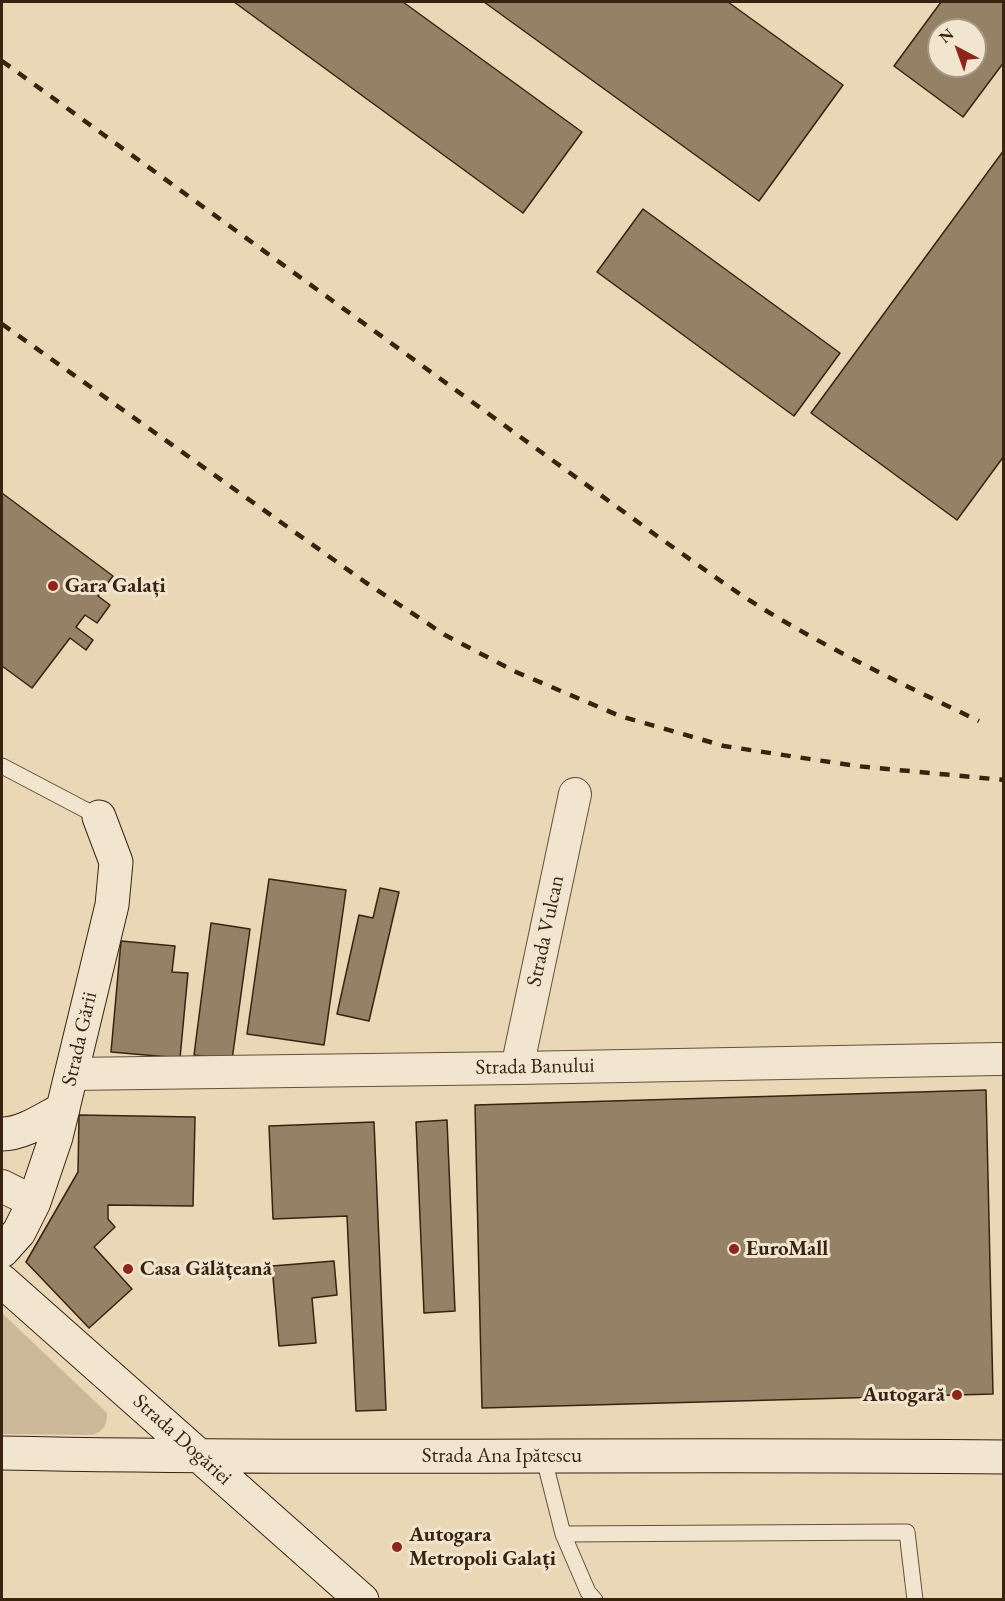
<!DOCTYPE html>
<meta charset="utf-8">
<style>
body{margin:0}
#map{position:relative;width:1005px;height:1601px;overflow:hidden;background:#ead7b5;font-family:"EB Garamond",serif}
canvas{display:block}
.frame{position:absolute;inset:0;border:3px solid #372310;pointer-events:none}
.north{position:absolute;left:927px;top:18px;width:60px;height:60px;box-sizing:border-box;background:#f1e5cf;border:2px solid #a79783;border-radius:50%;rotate:319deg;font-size:16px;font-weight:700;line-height:24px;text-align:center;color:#372310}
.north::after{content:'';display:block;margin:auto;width:21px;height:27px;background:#8f2418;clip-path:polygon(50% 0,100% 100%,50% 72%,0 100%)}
</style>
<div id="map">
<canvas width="1005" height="1601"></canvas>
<div class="frame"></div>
<div class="north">N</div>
</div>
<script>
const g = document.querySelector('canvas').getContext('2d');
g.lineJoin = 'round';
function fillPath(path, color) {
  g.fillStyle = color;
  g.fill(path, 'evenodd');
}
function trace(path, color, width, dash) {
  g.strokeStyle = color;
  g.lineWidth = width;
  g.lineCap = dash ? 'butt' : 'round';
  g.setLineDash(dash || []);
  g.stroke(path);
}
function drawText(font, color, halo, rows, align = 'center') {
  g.font = font + ' "EB Garamond",serif';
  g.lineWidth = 6;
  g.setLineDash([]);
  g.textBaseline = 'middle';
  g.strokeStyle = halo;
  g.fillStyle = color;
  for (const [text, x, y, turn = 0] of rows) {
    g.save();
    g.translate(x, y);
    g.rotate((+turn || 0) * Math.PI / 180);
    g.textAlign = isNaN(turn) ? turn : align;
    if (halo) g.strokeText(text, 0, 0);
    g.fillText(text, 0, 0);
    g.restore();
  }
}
fillPath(new Path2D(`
 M2 1313 107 1413C107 1425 104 1430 93 1435L2 1434Z`), '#ccb899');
const building = new Path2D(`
 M234 2H403L582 132 523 213Z
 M484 2H728L843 85 759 201Z
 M941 2H1004V62L963 117 894 66ZM939 30H975V66H939Z
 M1004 150V456L957 520 811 413Z
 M643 209 840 353 794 416 597 272Z
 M2 493 113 576 98 596 110 605 97 623 85 615 76 627 93 640 86 650 70 638 32 688 2 666Z
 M269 879 346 890 324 1045 247 1034Z
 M380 888 399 892 369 1021 337 1014 359 915 373 918Z
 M211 923 250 929 232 1060 194 1055Z
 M121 941 175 946 172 972 188 973 180 1058 111 1052Z
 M986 1090 993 1394 482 1408 475 1105Z
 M79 1115 195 1117 193 1206 108 1205V1219L115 1227 94 1247 132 1289 89 1328 26 1262 78 1172Z
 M447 1120 455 1311 424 1313 416 1122Z
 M374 1122 386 1410 356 1411 347 1216 273 1219 269 1126Z
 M334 1261 337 1295 312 1298 316 1343 279 1346 272 1266Z`);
fillPath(building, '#948166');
trace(building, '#372310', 1.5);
const lane = new Path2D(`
 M2 766 99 817
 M543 1455 563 1534 588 1592 595 1600
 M563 1534 907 1532 915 1600`);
const street = new Path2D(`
 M517 1068 575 794
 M71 1074 517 1068 999 1059
 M2 1186 34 1202`);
const secondary = new Path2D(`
 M2 1134C23 1134 44 1119 63 1109
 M2 1251 19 1232 34 1202 56 1137 112 905 116 862 99 817
 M2 1281 362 1600
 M2 1453C335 1460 670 1453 1004 1457`);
trace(lane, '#645039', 17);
trace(street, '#645039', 34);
trace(secondary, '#372310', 35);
trace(lane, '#f1e5cf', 15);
trace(street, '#f1e5cf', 32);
trace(secondary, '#f1e5cf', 33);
trace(new Path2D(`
 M2 61 657 536C696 563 734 592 775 616 841 655 910 688 979 721
 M2 324 365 582 445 635 516 672 620 716 724 746 856 766 1004 780`), '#372310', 4.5, [10, 10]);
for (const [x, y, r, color] of [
 [53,586,6,"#8f2418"],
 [734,1249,6,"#8f2418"],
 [128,1269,6,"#8f2418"],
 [957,1395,6,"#8f2418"],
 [397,1547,6,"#8f2418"]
]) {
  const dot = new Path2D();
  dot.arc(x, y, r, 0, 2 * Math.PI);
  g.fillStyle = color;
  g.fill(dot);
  trace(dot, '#f1e5cf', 2);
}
drawText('bold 21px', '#372310', '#f1e5cf', [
 ["Gara Galați",65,586],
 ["EuroMall",746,1249],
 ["Casa Gălățeană",140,1269],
 ["Autogară",945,1395,"right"],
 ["Autogara",409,1535],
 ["Metropoli Galați",409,1559]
], 'left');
drawText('21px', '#372310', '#f1e5cf', [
 ["Strada Vulcan",546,931,-78],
 ["Strada Gării",80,1039,-77],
 ["Strada Banului",535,1067,-1],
 ["Strada Dogăriei",182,1440,42],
 ["Strada Ana Ipătescu",502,1456]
]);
</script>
